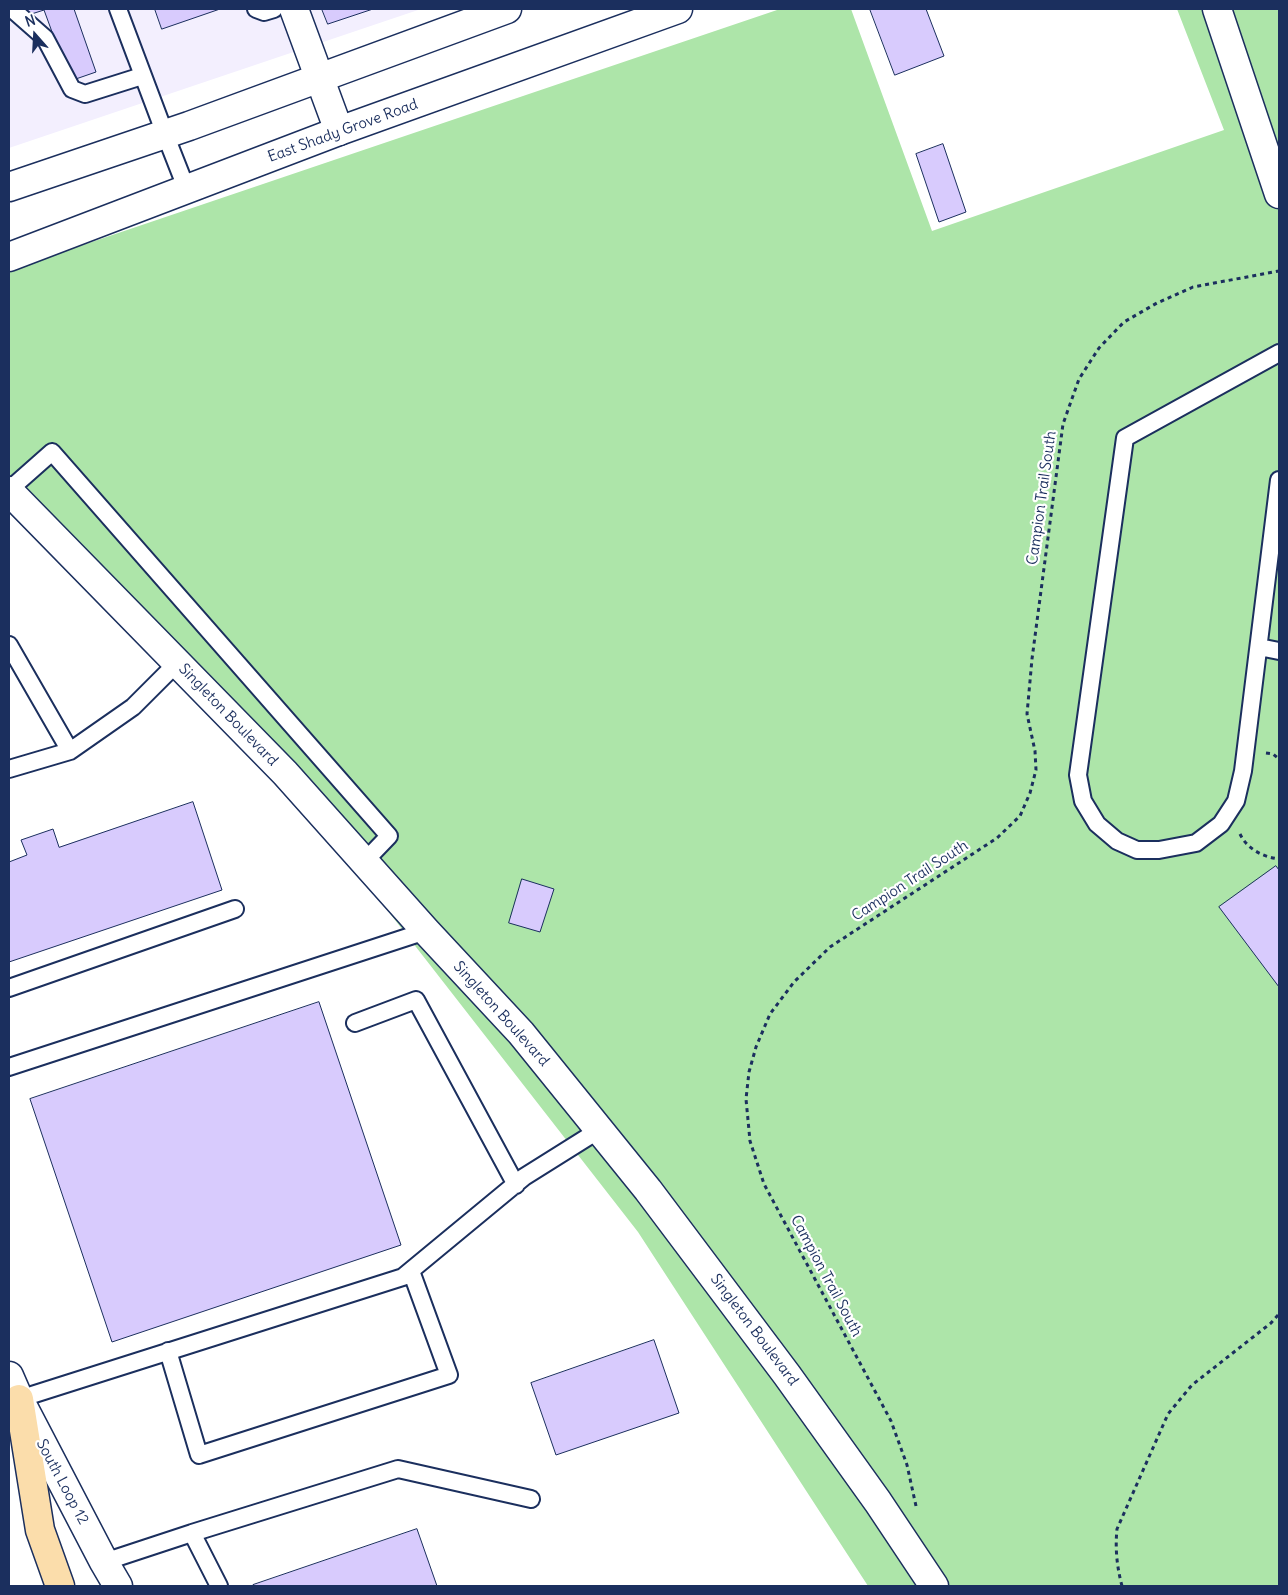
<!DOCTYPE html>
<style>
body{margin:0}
#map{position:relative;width:1288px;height:1595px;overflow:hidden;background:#fff;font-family:Delius,sans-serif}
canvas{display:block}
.frame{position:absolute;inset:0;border:10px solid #1b2f5e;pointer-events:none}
.north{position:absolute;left:10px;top:10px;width:50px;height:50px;-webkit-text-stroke:4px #fff;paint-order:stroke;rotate:341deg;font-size:14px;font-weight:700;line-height:20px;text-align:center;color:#1b2f5e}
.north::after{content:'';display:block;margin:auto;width:18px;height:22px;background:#1b2f5e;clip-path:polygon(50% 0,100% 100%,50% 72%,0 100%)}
</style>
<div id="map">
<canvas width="1288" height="1595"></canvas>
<div class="frame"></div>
<div class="north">N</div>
</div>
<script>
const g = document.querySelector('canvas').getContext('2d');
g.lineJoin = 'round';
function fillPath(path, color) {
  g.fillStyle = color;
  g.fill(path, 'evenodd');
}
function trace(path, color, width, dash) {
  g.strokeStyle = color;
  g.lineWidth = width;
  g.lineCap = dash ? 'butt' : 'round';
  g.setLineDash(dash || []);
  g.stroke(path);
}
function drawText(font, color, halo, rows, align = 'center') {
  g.font = font + ' Delius,sans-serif';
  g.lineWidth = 4.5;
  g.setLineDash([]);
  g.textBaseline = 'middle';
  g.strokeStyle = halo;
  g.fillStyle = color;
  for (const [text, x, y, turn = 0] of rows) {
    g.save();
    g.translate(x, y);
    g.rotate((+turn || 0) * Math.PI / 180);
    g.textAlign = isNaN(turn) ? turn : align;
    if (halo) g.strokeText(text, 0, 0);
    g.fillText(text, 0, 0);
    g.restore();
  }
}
fillPath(new Path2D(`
 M9 9H421L9 148Z`), '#f3effe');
fillPath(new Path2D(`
 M780 9H851L932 231 1224 130 1177 9H1279V1586H868L638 1232 261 748 9 513V270Z`), '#ade5a9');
const building = new Path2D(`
 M19 9H74L96 72 70 81 44 10 22 17Z
 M155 9H220L162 29Z
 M322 9H373L328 24Z
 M870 9H926L944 56 895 75Z
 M943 144 966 212 939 222 916 154Z
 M193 802 222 890 9 962V862L27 855 21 840 53 829 59 847Z
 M1276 866 1279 870V987L1219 907Z
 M522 879 554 889 540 932 509 923Z
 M319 1002 401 1245 112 1342 30 1099Z
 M654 1340 679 1413 556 1455 531 1383Z
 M417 1529 437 1586H253V1585Z`);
fillPath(building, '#d8cbfd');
trace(building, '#1b2f5e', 1);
const lane = new Path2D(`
 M12 9 45 38 72 89 85 94 142 76
 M118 9 165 134 187 190
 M256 9 264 12 274 9
 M1279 353 1125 438 1078 775 1083 801 1097 824 1117 841 1137 850H1159L1196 843 1221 824 1236 801 1243 771 1279 480
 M9 490 52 452 389 836 364 862
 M9 645 70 751 9 769
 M1259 647 1279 651
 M70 751 133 707 177 663
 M9 988 235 909
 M355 1023 416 1000 516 1185
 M9 1067 426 931
 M168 1351 199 1455 449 1375 411 1271
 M19 1399 403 1277 524 1177 599 1130
 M192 1533 398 1469 531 1499
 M104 1562 192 1533 219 1586`);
const street = new Path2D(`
 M294 9 339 131
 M1217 9 1279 194
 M9 491 285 773 426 931 521 1033 648 1190 787 1375 878 1502 934 1586`);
const secondary = new Path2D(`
 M9 187 189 126 507 9
 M9 257 339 131 678 9
 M9 1376 19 1399 104 1562 118 1586`);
const highway = new Path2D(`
 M19 1399 40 1530 60 1586`);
trace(lane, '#1b2f5e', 20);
trace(street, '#1b2f5e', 31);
trace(secondary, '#1b2f5e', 31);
trace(highway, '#1b2f5e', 31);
trace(new Path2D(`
 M1266 753 1273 754 1279 759
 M1240 834C1247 849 1263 857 1279 859
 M916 1506 907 1465 891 1421 764 1184 750 1141 746 1099 749 1072 756 1047 770 1014 794 982 830 947 997 838 1020 816 1030 793 1036 770 1035 751 1027 714 1032 659 1063 424 1079 379 1099 348 1124 322 1157 303 1193 287 1279 271
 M1122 1586C1117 1567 1115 1549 1117 1529L1168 1414 1192 1385 1271 1323 1279 1314`), '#1b2f5e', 3, [4, 4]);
trace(lane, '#fff', 16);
trace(street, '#fff', 28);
trace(secondary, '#fff', 28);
trace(highway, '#fbddab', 28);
drawText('15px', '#1b2f5e', '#fff', [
 ["East Shady Grove Road",343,131,-20],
 ["Campion Trail South",1042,498,-82],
 ["Singleton Boulevard",228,715,46],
 ["Campion Trail South",910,881,-33],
 ["Singleton Boulevard",501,1014,48],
 ["Campion Trail South",826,1276,62],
 ["Singleton Boulevard",754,1330,53],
 ["South Loop 12",62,1482,62]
]);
</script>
